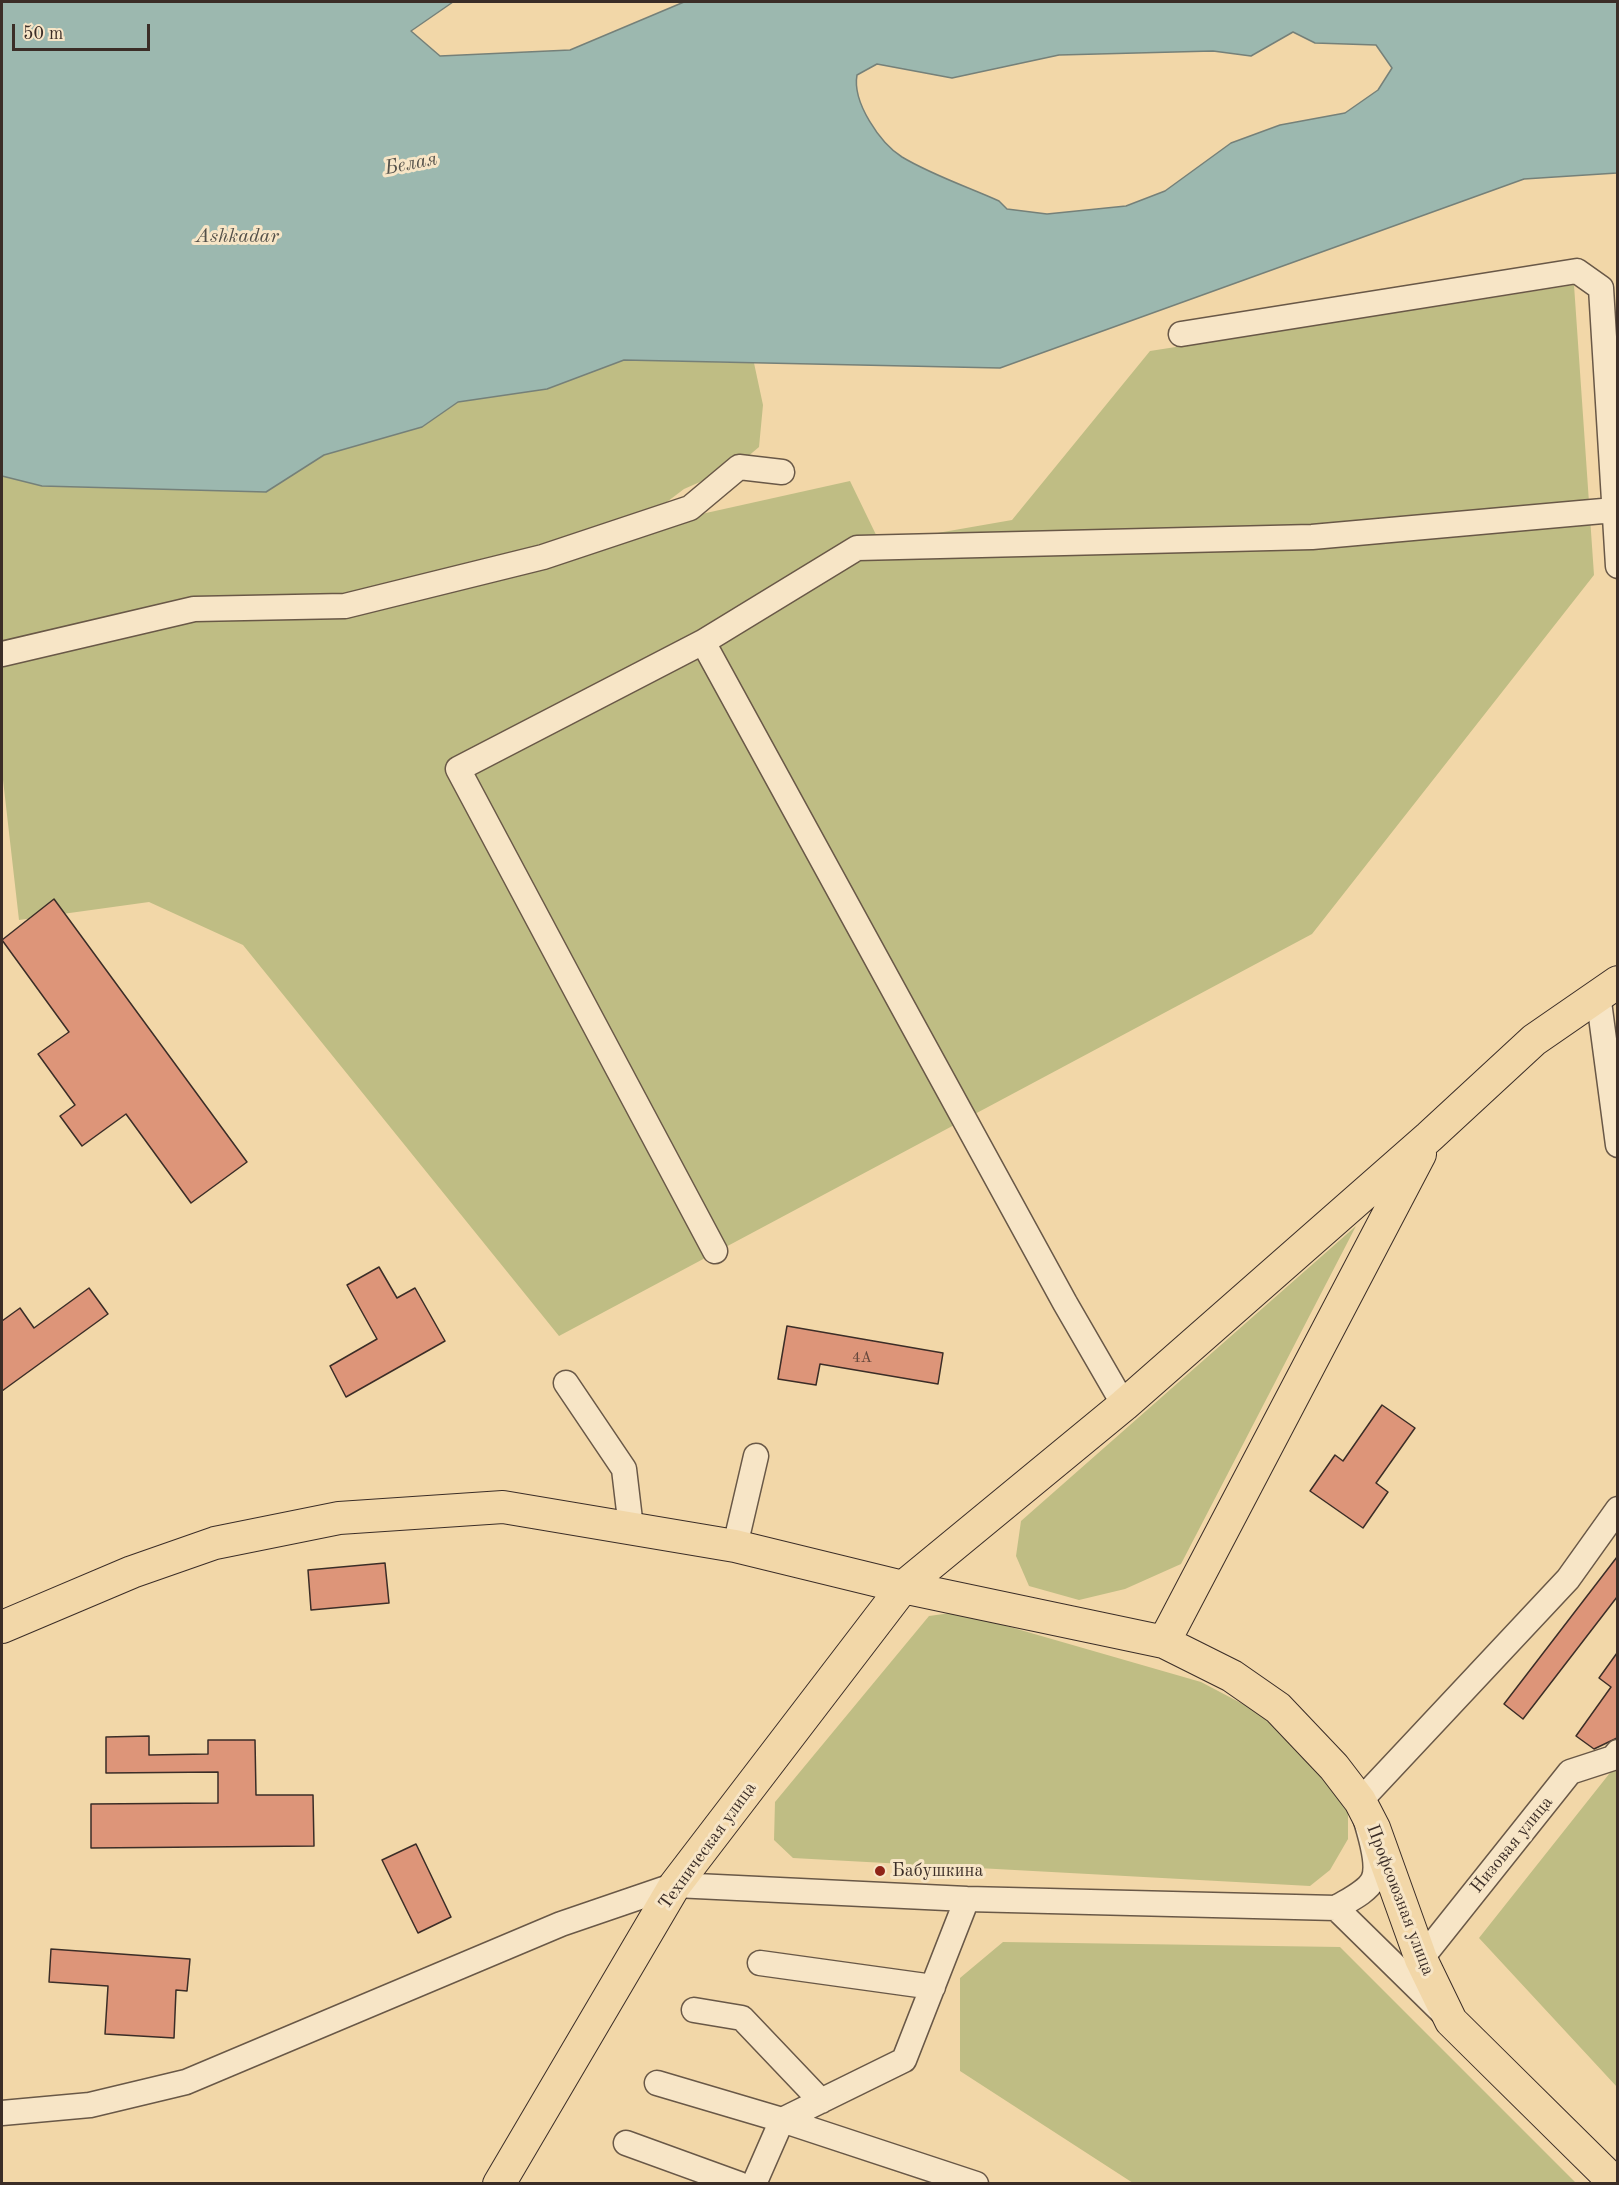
<!DOCTYPE html>
<meta charset="utf-8">
<style>
body{margin:0}
#map{position:relative;width:1619px;height:2185px;overflow:hidden;background:#f2d7a8;font-family:"Old Standard TT",serif}
canvas{display:block}
.frame{position:absolute;inset:0;border:3px solid #3b2d27;pointer-events:none}
.scale{position:absolute;left:12px;top:24px;width:138px;height:27px;box-sizing:border-box;border:3px solid #3b2d27;border-top:0;padding-left:8px;font-size:18px;line-height:21px;white-space:nowrap;color:#3b2d27;-webkit-text-stroke:4px #f7e5c6;paint-order:stroke}
</style>
<div id="map">
<canvas width="1619" height="2185"></canvas>
<div class="frame"></div>
<div class="scale">50 m</div>
</div>
<script>
const g = document.querySelector('canvas').getContext('2d');
g.lineJoin = 'round';
function fillPath(path, color) {
  g.fillStyle = color;
  g.fill(path, 'evenodd');
}
function trace(path, color, width, dash) {
  g.strokeStyle = color;
  g.lineWidth = width;
  g.lineCap = dash ? 'butt' : 'round';
  g.setLineDash(dash || []);
  g.stroke(path);
}
function drawText(font, color, halo, rows, align = 'center') {
  g.font = font + ' "Old Standard TT",serif';
  g.lineWidth = 6;
  g.setLineDash([]);
  g.textBaseline = 'middle';
  g.strokeStyle = halo;
  g.fillStyle = color;
  for (const [text, x, y, turn = 0] of rows) {
    g.save();
    g.translate(x, y);
    g.rotate((+turn || 0) * Math.PI / 180);
    g.textAlign = isNaN(turn) ? turn : align;
    if (halo) g.strokeText(text, 0, 0);
    g.fillText(text, 0, 0);
    g.restore();
  }
}
fillPath(new Path2D(`
 M1574 285 1594 575 1312 934 559 1336 243 945 149 902 19 920 2 771V476L42 486 266 492 324 455 422 427 458 402 547 389 624 360 754 363 763 405 759 447 746 458 722 467 709 478 684 489 651 514 643 527 850 481 880 543 1012 520 1150 351Z
 M1356 1226 1181 1564 1125 1589 1079 1600 1029 1586 1016 1556 1021 1521Z
 M958 1612 1201 1682 1258 1712 1318 1771 1348 1813V1839L1330 1870 1310 1886 793 1858 774 1840 775 1802 929 1616Z
 M1617 1764V2087L1479 1938Z
 M1003 1942 1340 1947 1576 2183H1133L960 2071V1978Z`), '#bfbd84');
const water = new Path2D(`
 M2 2H453L411 31 440 56 570 50 684 2H1617V173L1524 179 1000 368 624 360 547 389 458 402 422 427 324 455 266 492 42 486 2 476ZM1293 32 1315 43 1376 45 1392 68 1378 90 1345 113 1280 125 1231 143 1165 191 1126 206 1047 214 1007 209 999 201C968 187 932 175 902 157 880 143 852 102 857 75L877 64 952 78 1059 55 1213 51 1251 56Z`);
fillPath(water, '#9cb8af');
trace(water, '#758079', 1.5);
const building = new Path2D(`
 M54 899 247 1162 191 1203 126 1114 82 1146 60 1116 75 1105 38 1054 69 1032 2 940Z
 M379 1267 397 1298 415 1288 445 1341 346 1397 330 1366 377 1339 347 1285Z
 M89 1288 108 1314 2 1391V1321L20 1308 34 1328Z
 M787 1326 943 1353 938 1384 820 1364 816 1385 778 1379Z
 M1382 1405 1415 1428 1376 1483 1388 1492 1363 1528 1310 1491 1335 1455 1343 1461Z
 M1617 1557V1597L1523 1719 1504 1704Z
 M385 1563 389 1603 311 1610 308 1570Z
 M1617 1653V1738L1594 1749 1576 1736 1611 1687 1599 1678Z
 M149 1736V1755L208 1754V1740H255L256 1795H313L314 1846 91 1848V1804L218 1803V1772L106 1773V1737Z
 M416 1844 451 1917 418 1933 382 1860Z
 M51 1949 190 1959 187 1991 176 1990 174 2038 105 2034 108 1986 49 1982Z`);
fillPath(building, '#dd9579');
trace(building, '#3b2d27', 1.5);
const minor = new Path2D(`
 M1181 334 1577 271 1601 288 1618 566
 M703 642 857 548 1312 537 1614 510
 M2 654 194 609 345 606 543 557 690 508 739 467 782 472
 M1598 994 1618 1145
 M715 1251 458 769 703 642 1065 1303 1124 1405
 M566 1383 624 1469 631 1528
 M735 1546 756 1456
 M1336 1908C1347 1901 1367 1892 1373 1880 1382 1862 1365 1820 1360 1801L1568 1579 1618 1509
 M1421 1959 1570 1772 1613 1758 1618 1752
 M760 1963 933 1987
 M694 2010 742 2018 821 2101
 M657 2083 782 2120 976 2184
 M2 2113 90 2105 186 2082 561 1924 675 1885 967 1899 1336 1908 1441 2011
 M626 2143 739 2184
 M754 2184 782 2120 904 2060 967 1899`);
const major = new Path2D(`
 M2 1627 132 1572 215 1543 339 1518 503 1507 735 1546 903 1587 1164 1642 1232 1676 1278 1708 1334 1767 1360 1801 1374 1828 1421 1959 1451 2021 1616 2184
 M1164 1642 1420 1154
 M499 2184 675 1885 903 1587 1124 1405 1429 1137 1534 1040 1618 982`);
trace(minor, '#695847', 27);
trace(major, '#3b2d27', 34);
trace(minor, '#f7e5c6', 24);
trace(major, '#f2d7a8', 32);
for (const [x, y, r, color] of [
 [880,1871,6,"#8f2418"]
]) {
  const dot = new Path2D();
  dot.arc(x, y, r, 0, 2 * Math.PI);
  g.fillStyle = color;
  g.fill(dot);
  trace(dot, '#f7e5c6', 2);
}
drawText('15px', '#64473c', null, [
 ["4А",862,1358]
]);
drawText('18px', '#3b2d27', '#f7e5c6', [
 ["Низовая улица",1512,1845,-51],
 ["Техническая улица",708,1846,-54],
 ["Профсоюзная улица",1400,1900,69]
]);
drawText('18px', '#3b2d27', '#f7e5c6', [
 ["Бабушкина",892,1871]
], 'left');
drawText('italic 20px', '#535049', '#f7e5c6', [
 ["Белая",411,164,-11],
 ["Ashkadar",237,237]
]);
</script>
